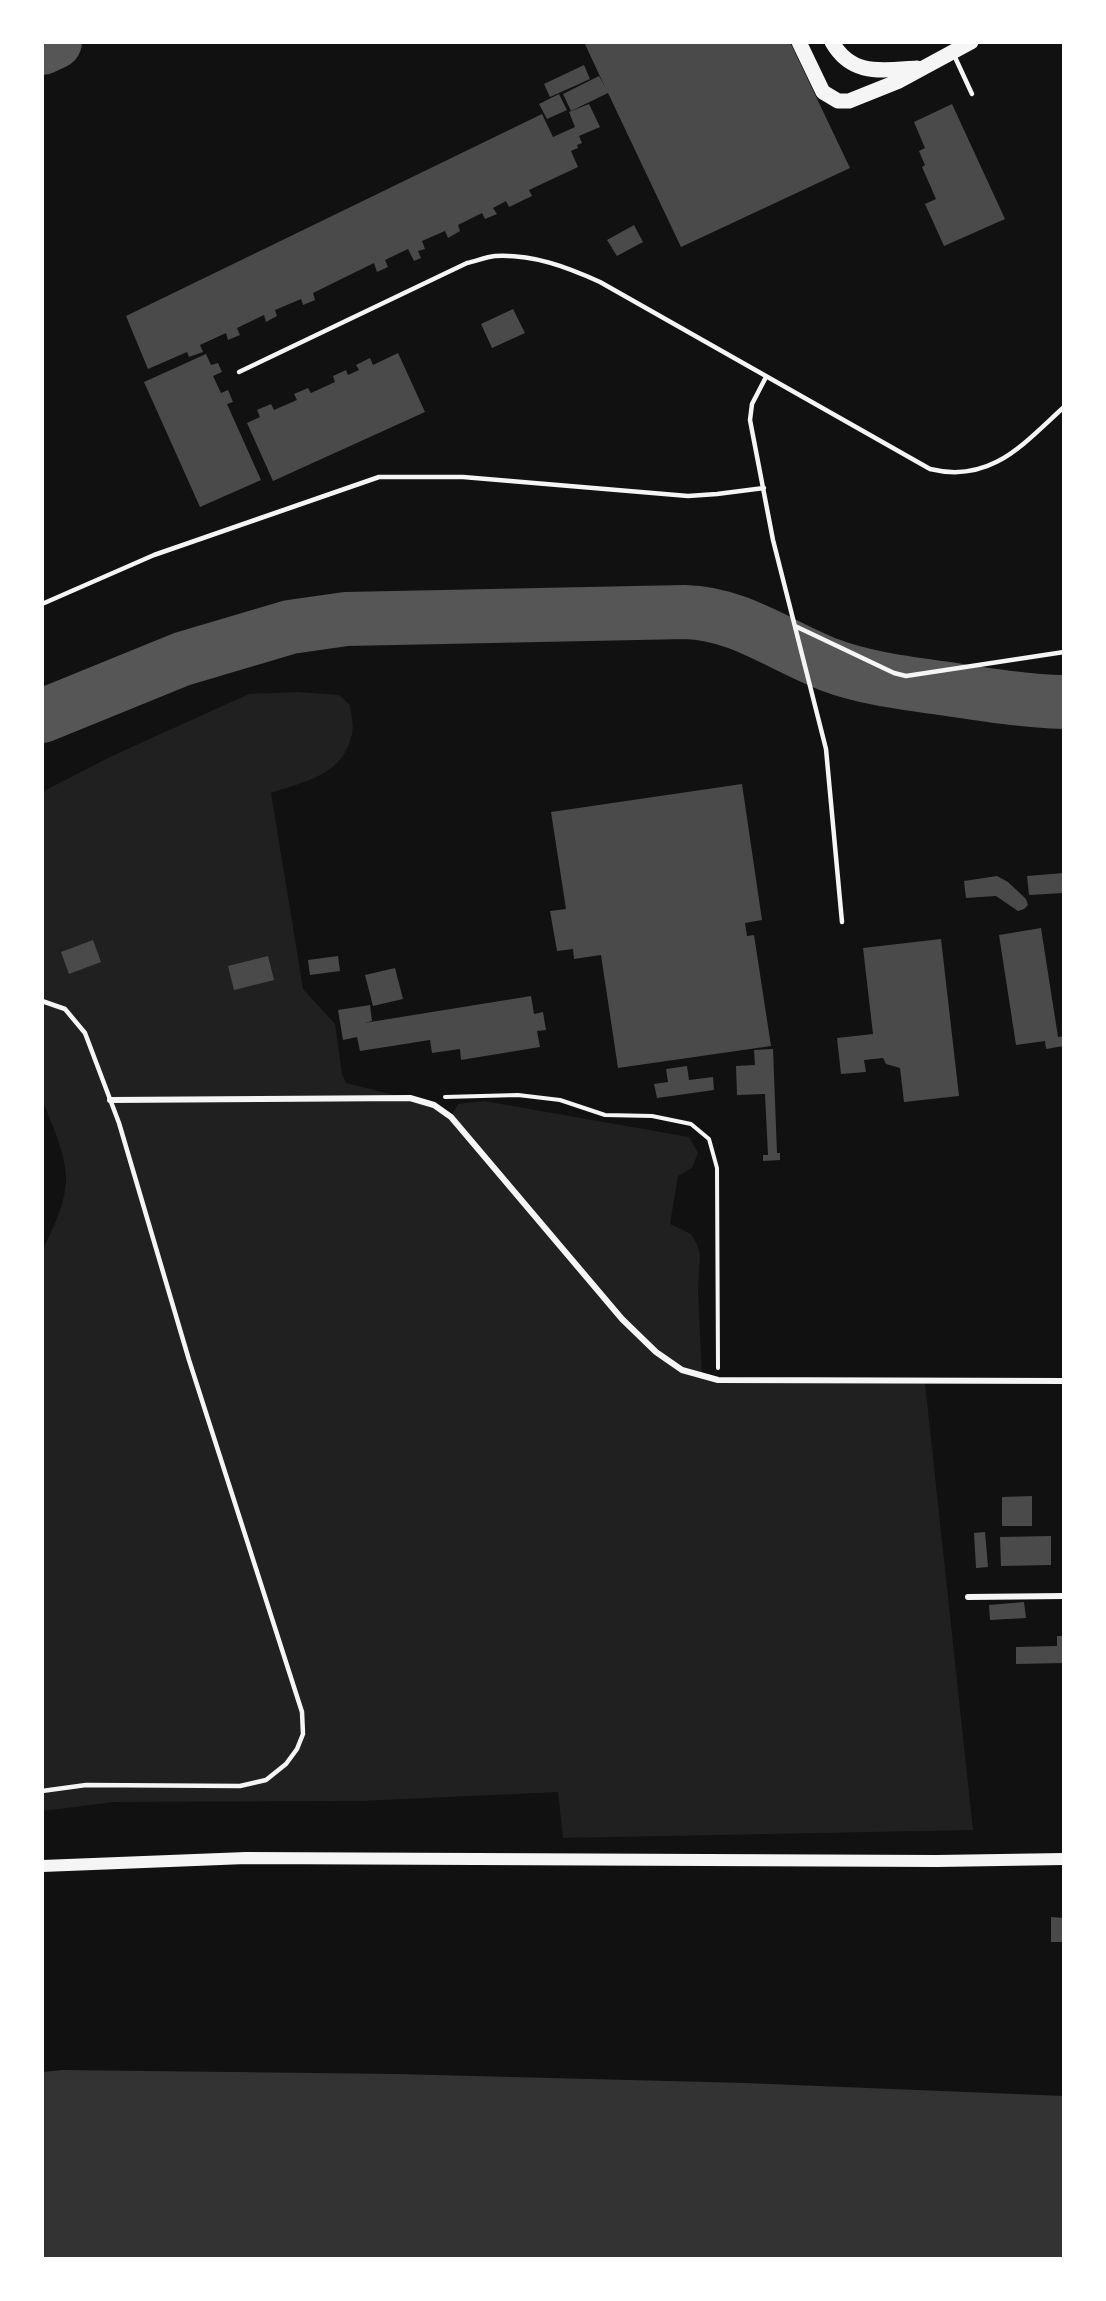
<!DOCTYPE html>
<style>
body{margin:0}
#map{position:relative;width:1106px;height:2301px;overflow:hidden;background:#111;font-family:Cabin,sans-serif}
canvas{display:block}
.frame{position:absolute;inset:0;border:44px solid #fff;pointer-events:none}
</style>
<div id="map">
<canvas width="1106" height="2301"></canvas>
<div class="frame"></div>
</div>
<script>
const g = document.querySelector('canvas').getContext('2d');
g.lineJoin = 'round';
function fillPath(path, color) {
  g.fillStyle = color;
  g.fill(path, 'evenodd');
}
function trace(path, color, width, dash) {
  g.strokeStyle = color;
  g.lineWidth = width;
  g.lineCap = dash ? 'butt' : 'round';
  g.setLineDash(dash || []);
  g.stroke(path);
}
fillPath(new Path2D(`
 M298 692 339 695 350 705C351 714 354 726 352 734 343 776 305 781 271 793L303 989 335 1024 342 1074 346 1083 434 1105 451 1117 458 1104 484 1101 689 1137 698 1153 692 1168 678 1176 670 1224 691 1234 697 1244 700 1255 698 1290 702 1376 713 1379 925 1383 973 1830 563 1838 558 1792 361 1801 114 1802 42 1811V1251C53 1229 67 1201 66 1175 64 1149 51 1123 42 1099V792L112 756 249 694Z`), '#202020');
fillPath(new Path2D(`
 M63 2070 396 2074 745 2083 1064 2096V2259H42V2072Z`), '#333');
trace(new Path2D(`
 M42 48 55 42
 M42 716 182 659 290 627 346 619 685 612C738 613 781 646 830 665 864 678 905 683 941 688 982 694 1023 701 1064 702`), '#565656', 54);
fillPath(new Path2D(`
 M584 42H790L850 168 681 247 608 93 571 111 563 94 599 76 605 87Z
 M584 65 590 79 550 97 544 84Z
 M559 94 567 110 547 119 539 104Z
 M589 104 600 127 579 136 582 143 577 145 578 148 571 151 578 167 529 190 532 196 509 207 506 201 493 208 497 214 485 219 482 213 458 225 460 231 448 238 445 231 422 241 425 249 418 251 421 258 414 261 408 249 385 260 388 267 377 272 374 263 313 293 315 300 303 305 301 299 275 310 277 316 266 322 264 315 237 328 240 335 228 340 226 333 200 345 203 352 189 357 187 352 148 369 126 316 542 114 553 137 575 127 569 112Z
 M952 104 1005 219 944 246 925 204 936 199 922 167 925 165 919 151 925 148 914 122Z
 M634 225 643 242 617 256 607 240Z
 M513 309 525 333 492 348 481 324Z
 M398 353 425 412 273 481 247 423 260 417 257 410 271 404 274 410 297 400 294 394 308 388 311 393 335 382 333 376 346 370 348 375 359 370 356 365 370 358 373 365Z
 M206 354 211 365 218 363 222 372 213 376 221 393 228 390 233 402 227 404 261 480 200 507 144 382Z
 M742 784 762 920 745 923 747 936 754 935 771 1046 618 1068 601 955 574 959 573 949 557 951 550 911 566 909 551 812Z
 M1064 873V893L1029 895 1027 876Z
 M997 876 1008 882 1026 899 1028 905 1024 909 1018 911 996 896 966 898 964 881Z
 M1041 928 1058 1037 1064 1036V1046L1046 1049 1045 1041 1016 1045 999 935Z
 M941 939 959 1096 904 1102 900 1068 886 1064 883 1058 864 1060 866 1072 841 1074 837 1038 873 1034 863 948Z
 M93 940 101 962 69 974 61 952Z
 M268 956 274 980 234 990 228 966Z
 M338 956 340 971 310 975 308 960Z
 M395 968 403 999 373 1006 365 975Z
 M531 996 534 1014 543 1012 546 1030 537 1031 540 1047 461 1060 460 1049 432 1053 430 1040 360 1051 357 1037 343 1040 338 1010 370 1005 372 1021 364 1023Z
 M773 1049 777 1153H780V1160L763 1161V1155H768L765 1094 737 1095 736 1066 755 1065 754 1050Z
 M687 1066 689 1080 713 1077 714 1090 657 1098 654 1084 668 1082 666 1069Z
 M1032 1496V1526H1002V1497Z
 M985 1532 988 1567 976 1568 974 1533Z
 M1051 1536V1565L1001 1566 1000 1537Z
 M1024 1602 1026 1618 990 1620 989 1605Z
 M1057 1636H1064V1663L1016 1664V1647L1057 1646Z
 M1051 1917 1064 1918V1942H1051Z`), '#4a4a4a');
trace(new Path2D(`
 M445 1097 518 1095 560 1100 605 1115 652 1116 691 1124 709 1139 717 1168 718 1368`), '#f5f5f5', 4);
trace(new Path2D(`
 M954 55 972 94
 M239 372 467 263C476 261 486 257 495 256 533 254 567 267 600 282L930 469C991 484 1023 444 1064 407
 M766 377 752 404 750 420 773 540 826 749 842 922
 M42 604 154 555 379 477H463L688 496 717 494 764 488
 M795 626 894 673 906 676 1064 652
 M42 1001 65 1009 85 1033 119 1123 189 1360 302 1712 303 1734 297 1749 286 1764 266 1780 240 1786 86 1785 42 1791`), '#f5f5f5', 4.5);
trace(new Path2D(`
 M110 1100 410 1098 434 1105 451 1117 622 1319 656 1352 682 1370 718 1380 1064 1381
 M968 1597 1064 1596`), '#f5f5f5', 6);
trace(new Path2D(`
 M42 1866 246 1858 937 1861 1064 1859`), '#f5f5f5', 12);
trace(new Path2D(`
 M799 42 823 92 838 101H849L899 81 971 42
 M832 42C852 77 882 70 917 68`), '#f5f5f5', 15);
</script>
